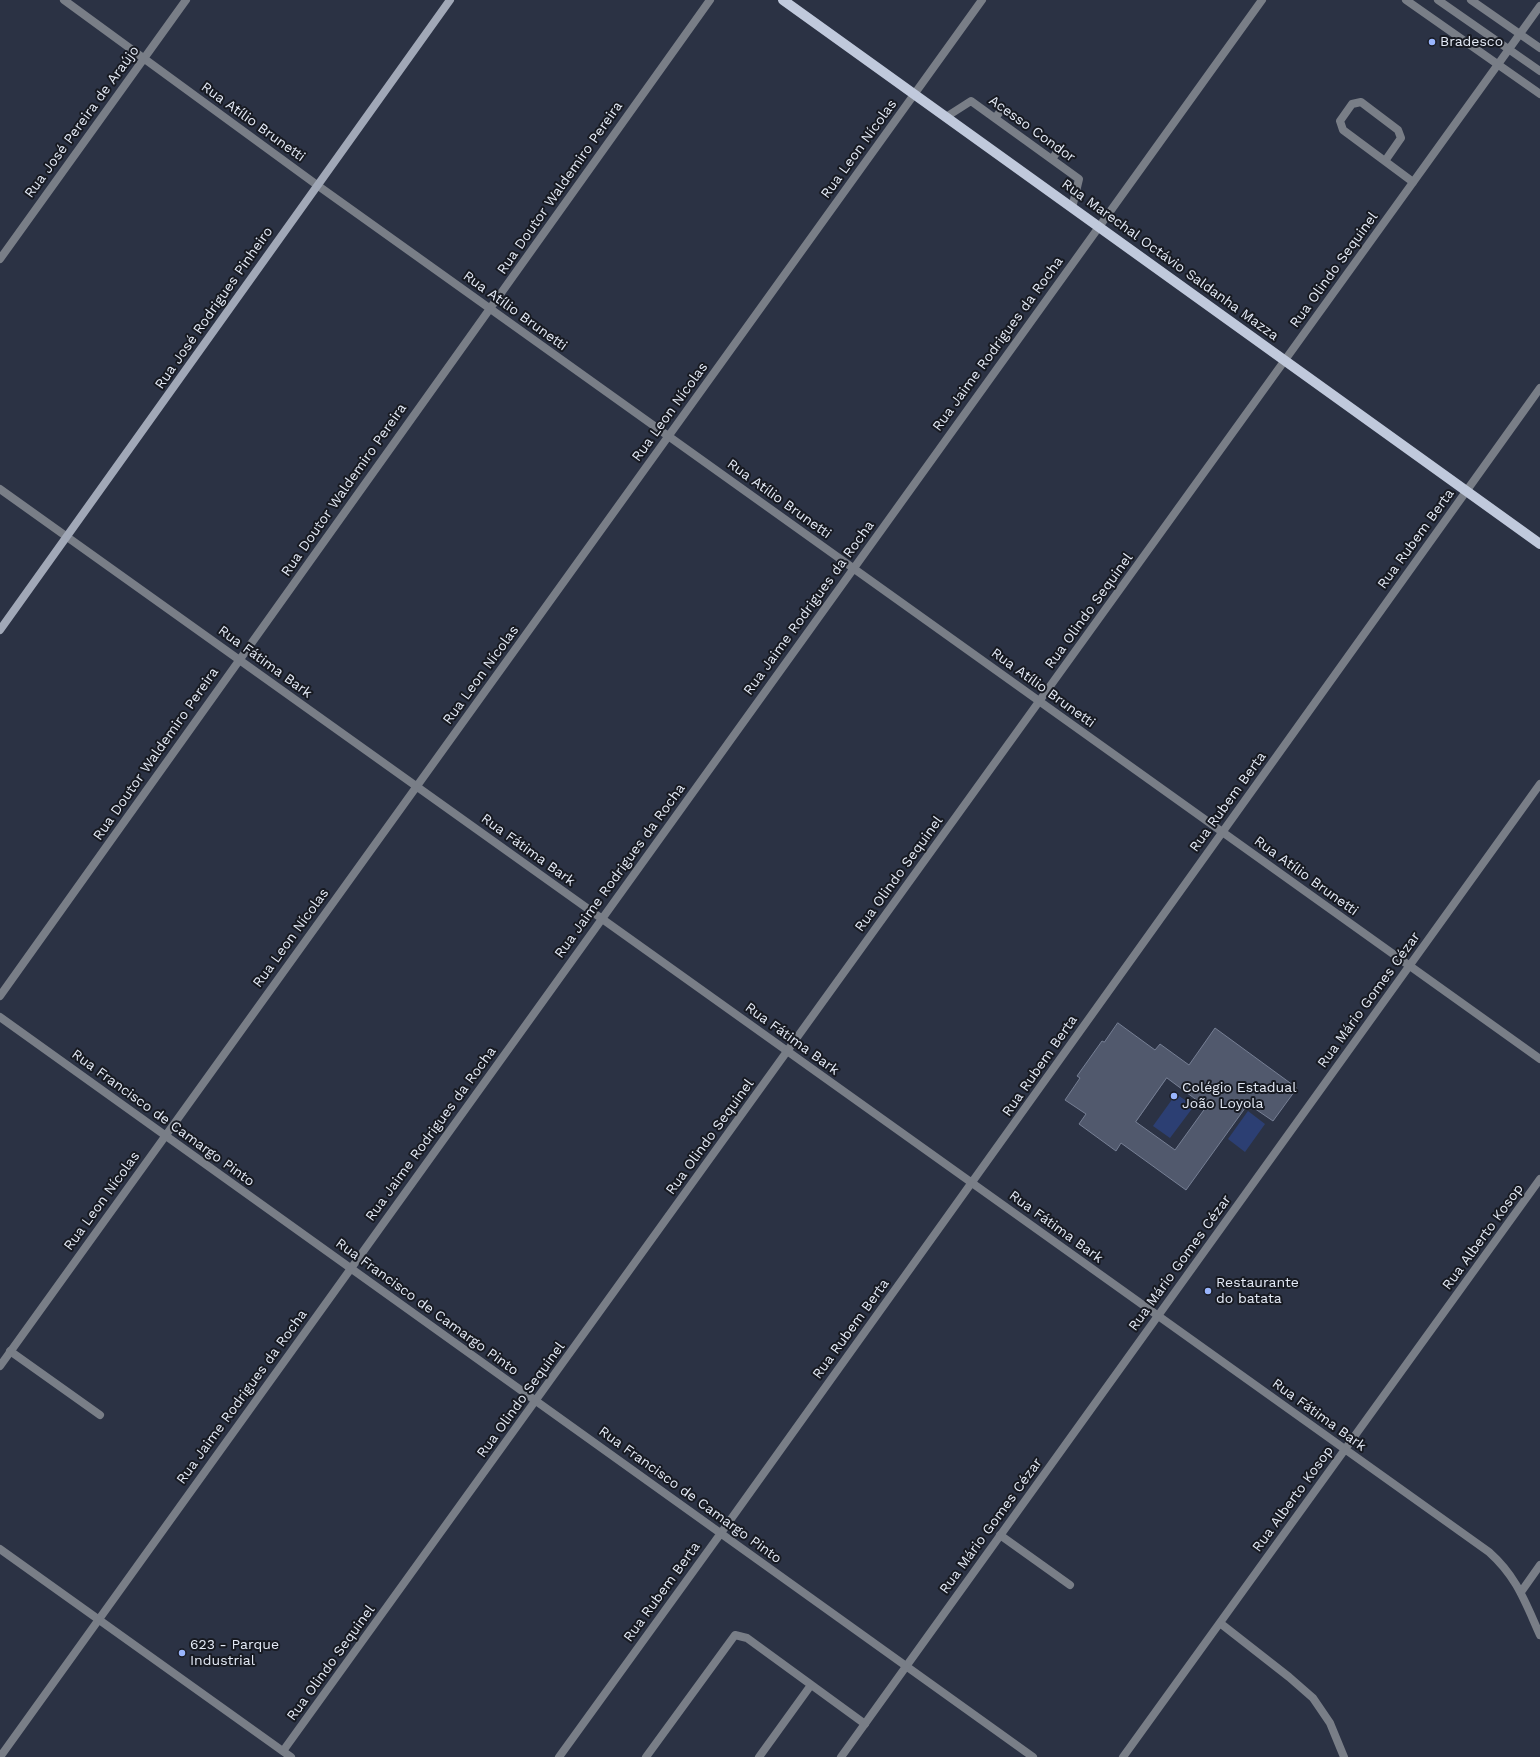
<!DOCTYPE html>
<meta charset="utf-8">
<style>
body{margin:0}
canvas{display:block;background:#2b3244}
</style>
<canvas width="1540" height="1757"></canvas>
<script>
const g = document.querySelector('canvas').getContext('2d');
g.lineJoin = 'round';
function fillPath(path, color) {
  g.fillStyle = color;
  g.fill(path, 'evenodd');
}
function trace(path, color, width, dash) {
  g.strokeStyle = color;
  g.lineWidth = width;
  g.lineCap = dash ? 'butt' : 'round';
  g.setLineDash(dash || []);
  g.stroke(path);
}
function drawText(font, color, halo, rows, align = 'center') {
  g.font = font + ' "Work Sans",sans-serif';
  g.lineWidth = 4;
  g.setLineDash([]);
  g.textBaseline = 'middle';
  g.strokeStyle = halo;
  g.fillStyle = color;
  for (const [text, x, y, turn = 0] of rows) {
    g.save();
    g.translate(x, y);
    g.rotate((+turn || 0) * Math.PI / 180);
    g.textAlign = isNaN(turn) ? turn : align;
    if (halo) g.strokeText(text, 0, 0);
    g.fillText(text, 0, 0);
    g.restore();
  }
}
fillPath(new Path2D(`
 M1176 1094 1194 1106 1170 1138 1153 1126Z
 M1248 1111 1265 1124 1245 1152 1228 1139Z`), '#2c3f73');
const building = new Path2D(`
 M1118 1023 1155 1050 1160 1044 1189 1065 1215 1028 1297 1088 1273 1121 1248 1104 1186 1190 1121 1143 1116 1151 1079 1124 1086 1114 1065 1100 1080 1078 1077 1076 1102 1041 1104 1042ZM1167 1078 1206 1107 1175 1150 1136 1122Z`);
fillPath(building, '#51596d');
trace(building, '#767f94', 1);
trace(new Path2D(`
 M1438 0 1540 71
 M946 117 971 101 1079 179 1072 208
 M995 118 1003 108
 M1052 159 1059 149
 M1385 161 1401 138 1398 130 1361 102 1352 104 1340 121 1343 130 1413 182
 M10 1351 100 1415`), '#797e87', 8);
trace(new Path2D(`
 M64 0 317 185 1540 1059
 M0 259 186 0
 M0 489 1489 1552C1517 1577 1525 1602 1540 1635
 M0 996 710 0
 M0 1017 1033 1757
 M0 1366 982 0
 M1000 1535 1070 1585
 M1521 1592 1540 1565
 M1220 1623 1289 1677 1313 1698 1330 1723 1344 1757
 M0 1757 1262 0
 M559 1757 721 1533 1540 388
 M646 1757 735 1635 747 1638 865 1724
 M759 1757 811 1685
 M1123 1757 1540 1179`), '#797e87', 8);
trace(new Path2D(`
 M1406 0 1540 94
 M1471 0 1540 48
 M0 1549 291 1757
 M283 1751 1540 6
 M841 1757 1540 784`), '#797e87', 8);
trace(new Path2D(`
 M0 630 450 0`), '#a1a8b7', 8);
trace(new Path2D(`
 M783 0 1540 544`), '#c0c9dc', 10);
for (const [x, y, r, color] of [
 [1432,42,4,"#99b5fd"],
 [1174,1096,4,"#99b5fd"],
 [1208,1291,4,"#99b5fd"],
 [182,1653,4,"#99b5fd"]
]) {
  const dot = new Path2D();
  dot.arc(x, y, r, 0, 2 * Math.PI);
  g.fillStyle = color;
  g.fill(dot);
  trace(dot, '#171a22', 1.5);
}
drawText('14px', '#e4eaf6', '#171a22', [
 ["Bradesco",1440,42],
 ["Colégio Estadual",1182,1088],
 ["João Loyola",1182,1104],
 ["Restaurante",1216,1283],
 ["do batata",1216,1299],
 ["623 - Parque",190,1645],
 ["Industrial",190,1661]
], 'left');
drawText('14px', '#e4eaf6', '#171a22', [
 ["Rua José Pereira de Araújo",82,122,-54],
 ["Rua Atílio Brunetti",253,122,36],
 ["Acesso Condor",1032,129,36],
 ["Rua Leon Nícolas",859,149,-54],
 ["Rua Doutor Waldemiro Pereira",560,188,-55],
 ["Rua Marechal Octávio Saldanha Mazza",1170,260,36],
 ["Rua Olindo Sequinel",1334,270,-54],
 ["Rua José Rodrigues Pinheiro",214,308,-55],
 ["Rua Atílio Brunetti",515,311,36],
 ["Rua Jaime Rodrigues da Rocha",998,344,-54],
 ["Rua Leon Nícolas",670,412,-54],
 ["Rua Doutor Waldemiro Pereira",344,490,-55],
 ["Rua Atílio Brunetti",779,499,36],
 ["Rua Rubem Berta",1416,539,-54],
 ["Rua Jaime Rodrigues da Rocha",809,608,-54],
 ["Rua Olindo Sequinel",1089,611,-54],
 ["Rua Fátima Bark",265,662,36],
 ["Rua Leon Nícolas",481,675,-54],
 ["Rua Atílio Brunetti",1043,688,36],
 ["Rua Doutor Waldemiro Pereira",156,754,-55],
 ["Rua Rubem Berta",1228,802,-54],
 ["Rua Fátima Bark",528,850,36],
 ["Rua Jaime Rodrigues da Rocha",620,871,-54],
 ["Rua Olindo Sequinel",899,874,-54],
 ["Rua Atílio Brunetti",1306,876,36],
 ["Rua Leon Nícolas",291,938,-54],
 ["Rua Mário Gomes Cézar",1369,1000,-54],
 ["Rua Fátima Bark",792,1039,36],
 ["Rua Rubem Berta",1040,1066,-55],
 ["Rua Francisco de Camargo Pinto",163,1118,36],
 ["Rua Jaime Rodrigues da Rocha",431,1134,-54],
 ["Rua Olindo Sequinel",710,1137,-54],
 ["Rua Leon Nícolas",102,1201,-54],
 ["Rua Fátima Bark",1056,1227,36],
 ["Rua Alberto Kosop",1483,1237,-54],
 ["Rua Mário Gomes Cézar",1180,1263,-54],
 ["Rua Francisco de Camargo Pinto",427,1307,36],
 ["Rua Rubem Berta",851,1329,-54],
 ["Rua Jaime Rodrigues da Rocha",242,1397,-54],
 ["Rua Olindo Sequinel",521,1400,-54],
 ["Rua Fátima Bark",1319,1415,36],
 ["Rua Francisco de Camargo Pinto",690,1495,36],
 ["Rua Alberto Kosop",1293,1499,-54],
 ["Rua Mário Gomes Cézar",991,1526,-54],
 ["Rua Rubem Berta",662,1592,-54],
 ["Rua Olindo Sequinel",331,1663,-54]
]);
</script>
